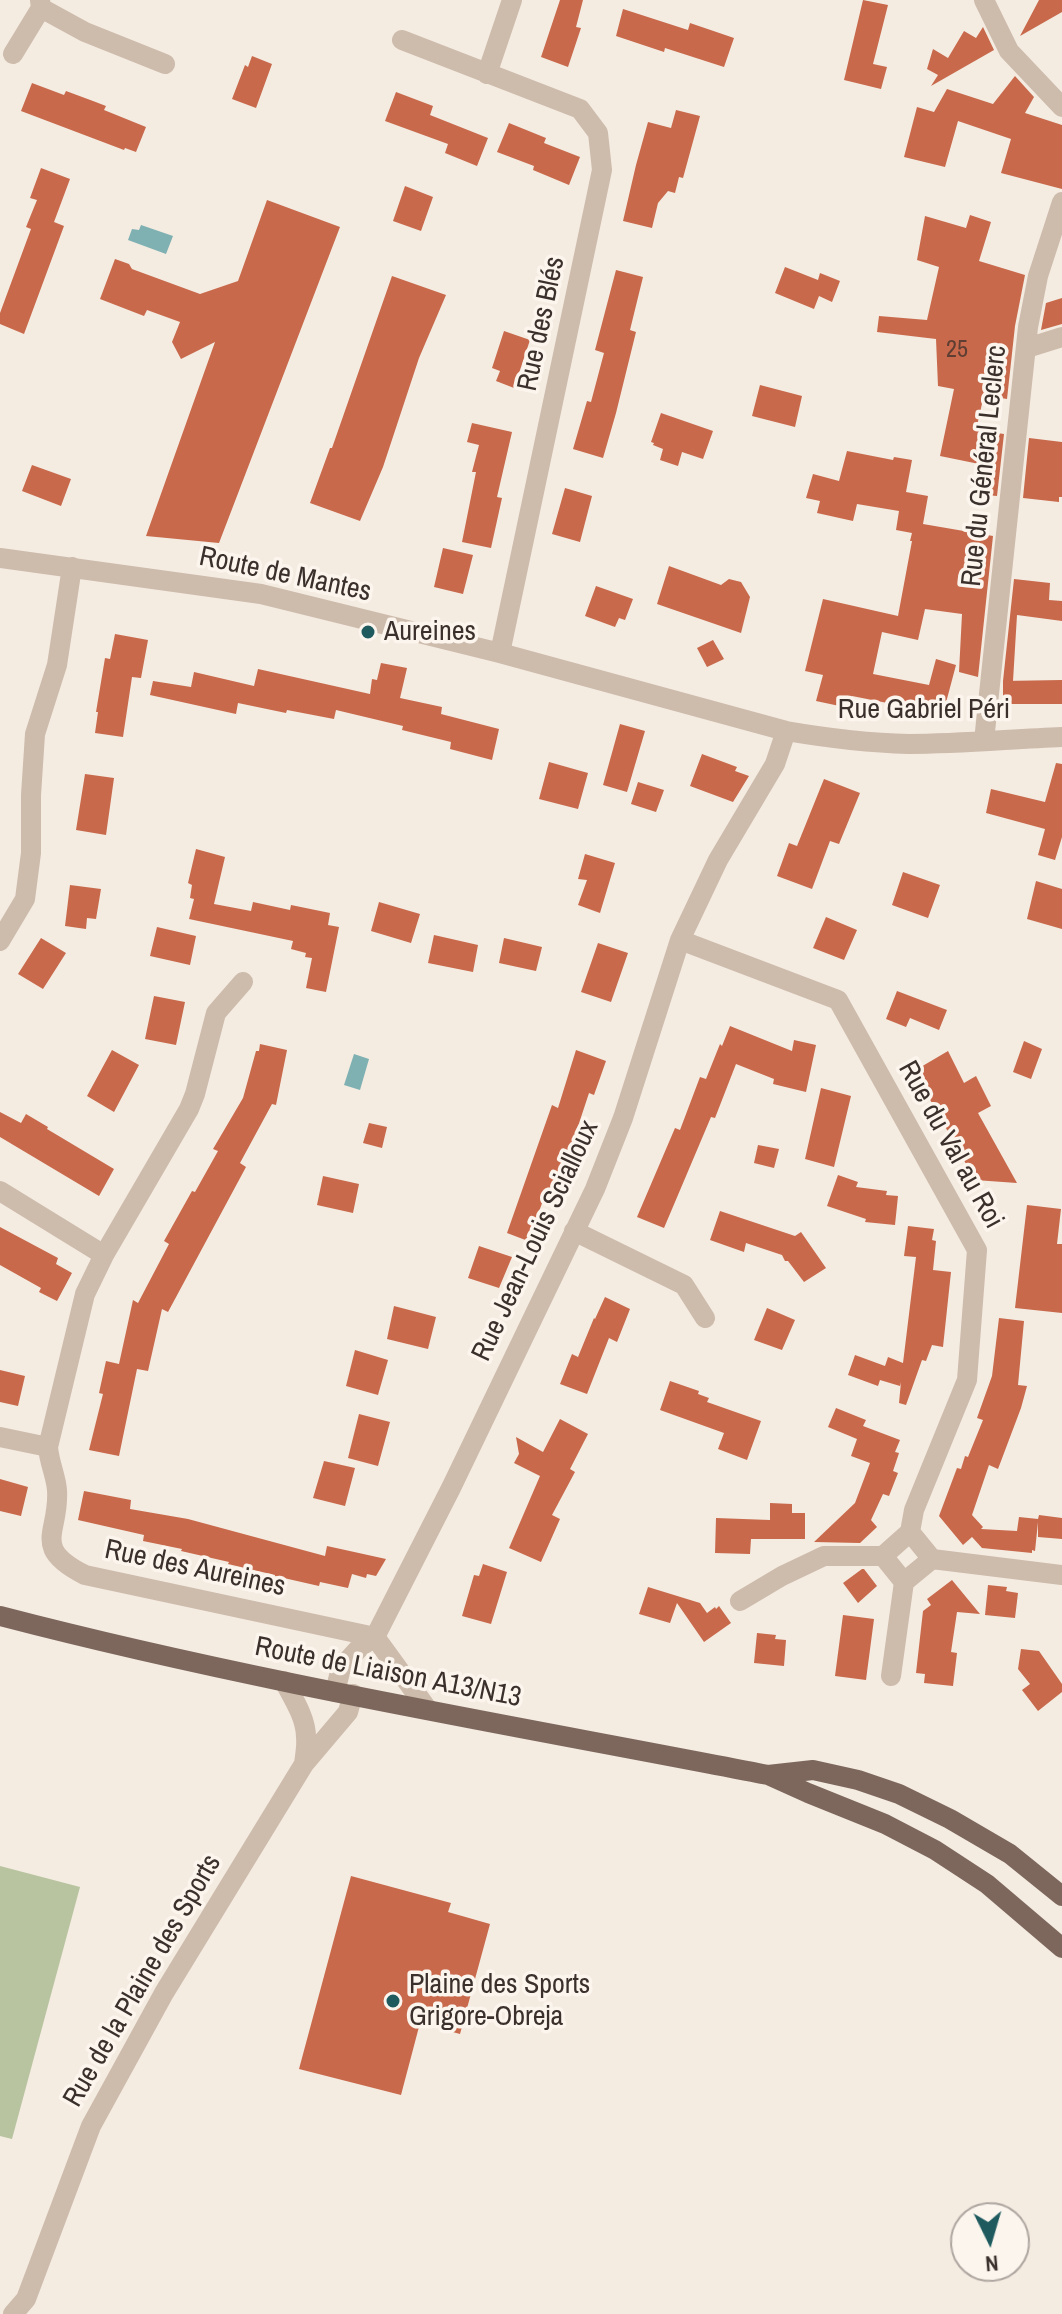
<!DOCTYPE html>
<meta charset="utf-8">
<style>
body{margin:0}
#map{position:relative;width:1062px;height:2314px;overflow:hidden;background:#f4ebe1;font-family:"Archivo Narrow",sans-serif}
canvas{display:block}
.north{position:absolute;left:950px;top:2202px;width:80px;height:80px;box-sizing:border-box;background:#fbf5ee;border:2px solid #aea6a0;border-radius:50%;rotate:175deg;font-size:22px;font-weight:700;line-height:32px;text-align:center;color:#3b302b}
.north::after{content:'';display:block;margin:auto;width:28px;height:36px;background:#1f5a5e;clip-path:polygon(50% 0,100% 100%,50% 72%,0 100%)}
</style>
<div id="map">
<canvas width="1062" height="2314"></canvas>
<div class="north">N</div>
</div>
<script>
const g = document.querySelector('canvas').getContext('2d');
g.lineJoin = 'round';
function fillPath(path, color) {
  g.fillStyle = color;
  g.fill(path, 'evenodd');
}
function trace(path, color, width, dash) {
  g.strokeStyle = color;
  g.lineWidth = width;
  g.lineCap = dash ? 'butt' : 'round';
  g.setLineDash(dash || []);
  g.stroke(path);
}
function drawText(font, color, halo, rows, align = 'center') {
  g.font = font + ' "Archivo Narrow",sans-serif';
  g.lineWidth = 7;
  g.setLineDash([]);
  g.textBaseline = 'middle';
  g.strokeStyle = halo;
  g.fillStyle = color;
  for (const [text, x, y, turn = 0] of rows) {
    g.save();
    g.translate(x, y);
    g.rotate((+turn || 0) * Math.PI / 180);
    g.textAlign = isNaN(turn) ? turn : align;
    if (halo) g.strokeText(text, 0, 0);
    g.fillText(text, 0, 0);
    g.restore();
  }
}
fillPath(new Path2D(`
 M0 1866 80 1887 12 2139 0 2136Z`), '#b8c4a0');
fillPath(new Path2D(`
 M141 225 173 236 166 254 128 240 132 229 139 230Z
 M354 1054 369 1059 360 1090 344 1085Z`), '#7fb0b2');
fillPath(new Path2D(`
 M560 0H583L576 27 581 28 568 67 541 57Z
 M863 0 888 5 873 64 887 67 881 89 844 80Z
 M1039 0H1062V12L1020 36Z
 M623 9 688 30 690 23 734 38 724 67 665 48 664 52 616 36Z
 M983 27 994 50 931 86 938 75 927 69 933 49 948 58 964 31 976 38Z
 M252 56 272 64 256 108 232 99 245 65 248 67Z
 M1015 76 1034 97 1025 113 1062 125V189L1001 173 1011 139 958 121 945 167 904 157 917 107 934 112 947 89 993 104Z
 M32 83 64 95 66 91 93 101 106 106 104 110 146 127 136 152 125 148 124 150 21 111Z
 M396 92 433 106 430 115 488 138 477 166 445 153 448 144 385 121Z
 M676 110 700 116 683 178 679 177 675 193 668 191 658 203 652 228 623 221 636 165 648 122 671 128Z
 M509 123 546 138 544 143 580 157 569 185 533 170 534 166 497 152Z
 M41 168 70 179 54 222 64 226 24 334 0 324V313L31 229 26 227 37 200 30 198Z
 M405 186 433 197 421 231 393 221Z
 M267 200 340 227 219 543 146 536 215 342 181 359 172 342 180 322 147 310 144 316 100 299 115 259 129 264 132 269 200 294 238 281Z
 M970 215 991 222 979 261 1025 275 1015 326 1007 399 984 395 976 430 1004 434 997 496 986 495 989 466 940 456 954 389 938 386 936 339 877 332 879 316 927 320 939 267 917 260 925 216 966 228Z
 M785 267 818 280 820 273 840 281 832 302 819 296 814 309 775 293Z
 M616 270 643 277 630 330 636 332 616 413 603 458 573 449 587 401 591 402 604 353 595 350Z
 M392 276 446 295 419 358 383 467 360 521 310 503 330 448H332Z
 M1062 298V324L1041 330 1046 303Z
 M504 331 530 340 514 388 496 381 500 371 492 368Z
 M760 385 802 396 795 427 752 416Z
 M661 413 713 431 703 459 682 452 678 466 660 460 663 449 653 445 654 443 651 442Z
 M472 423 512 432 497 497 502 498 491 548 462 542 476 472H472L479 445 467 442Z
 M1029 438 1062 442V497H1059V502L1023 498Z
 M847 451 893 460 894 457 912 460 906 492 928 496 923 524 993 536 978 677 959 672 962 614 925 609 918 640 882 632 873 674 929 685 936 659 956 665 943 714 852 696 849 708 816 701 823 675 805 671 823 599 898 616 912 541H910L912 533 896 530 899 511 857 504 853 521 817 513 820 501 806 498 813 474 839 481Z
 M32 465 71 479 61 506 22 491Z
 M565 488 592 496 580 542 552 534Z
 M443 548 473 555 463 594 434 587Z
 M669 566 721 585 729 579 741 582 750 597 741 633 657 604Z
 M1014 579 1050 583 1049 600 1062 601V621L1017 615 1013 681H1003Z
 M596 586 633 599 625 620 619 618 615 627 585 616Z
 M115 634 148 640 141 678 132 677 123 737 95 733 98 712H96L105 658 110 659Z
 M713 640 724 659 707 667 697 648Z
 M381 663 407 668 400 698 442 707 441 714 499 729 492 760 450 749 451 742 402 730 403 726 336 710 334 719 287 710 286 713 238 703 236 714 150 695 153 681 191 687 194 672 254 686 258 669 370 694 372 679 377 680Z
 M1062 680V704H1003V681Z
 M620 724 645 731 627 792 603 785Z
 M702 754 737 767 735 771 749 776 733 802 690 786Z
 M549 762 588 773 578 809 539 799Z
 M1056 763 1062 764V837L1055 860 1038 855 1045 829 986 813 991 789 1045 802Z
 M85 774 114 778 106 835 76 830Z
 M824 779 860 793 839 844 830 841 812 889 777 876 789 843 797 846Z
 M638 782 664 790 656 812 631 804Z
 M196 849 225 857 214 904 251 911 253 902 290 910 291 905 330 913 328 925 339 927 326 992 306 988 312 958 305 957 306 953 291 949 293 941 189 919 194 899 190 898 192 885 188 883Z
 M585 854 615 863 600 913 578 905 587 880 578 879Z
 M903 872 940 885 928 918 892 905Z
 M1036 881 1062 889V929L1027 919Z
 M70 885 101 889 96 919 87 918 86 929 65 926Z
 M379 902 420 914 411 943 371 931Z
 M826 917 857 930 844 960 813 948Z
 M157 927 196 936 190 965 150 956Z
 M434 935 478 945 473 972 428 963Z
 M41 938 66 953 43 989 18 974Z
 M504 938 542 947 536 971 499 963Z
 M598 943 628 953 611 1002 581 992Z
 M897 991 947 1010 939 1030 910 1018 906 1027 886 1019Z
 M154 996 185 1002 176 1045 145 1039Z
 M730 1026 792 1051 794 1040 816 1045 806 1092 773 1084 774 1079 736 1064 715 1118 711 1117 664 1228 637 1217 675 1128 680 1130 700 1077 706 1079 720 1044 722 1046Z
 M1024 1041 1042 1049 1031 1079 1013 1072Z
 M260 1044 287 1050 276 1105 272 1104 240 1163 246 1167 168 1312 162 1309 148 1371 137 1369 119 1456 89 1450 103 1394 99 1393 106 1361 119 1364 133 1300 138 1303 169 1244 164 1241 192 1191 195 1192 218 1151 213 1149 243 1098 256 1051H259Z
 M112 1050 139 1065 114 1112 87 1096Z
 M576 1050 606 1061 594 1095 589 1093 556 1193 547 1190 528 1241 507 1233 552 1105 558 1108Z
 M948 1051 964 1083 976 1076 991 1106 978 1113 1017 1183 975 1180 914 1071Z
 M821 1088 851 1096 834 1167 805 1159Z
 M0 1112 21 1123 26 1114 48 1127 47 1129 114 1169 99 1196 0 1137Z
 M369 1123 387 1127 382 1148 363 1143Z
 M758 1145 779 1149 774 1168 754 1163Z
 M838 1175 858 1182 856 1187 887 1191 886 1195 898 1196 895 1225 865 1222 866 1219 827 1206Z
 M323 1176 359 1184 353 1213 317 1205Z
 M1027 1205 1061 1209 1057 1244H1062V1313L1015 1308Z
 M720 1211 795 1236 801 1232 826 1268 804 1282 788 1261H785L782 1255 746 1243 744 1252 710 1240Z
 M908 1226 934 1229 932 1240 936 1241 933 1270 951 1272 943 1347 932 1345 926 1361 922 1360 906 1405 899 1403 901 1382 900 1386 880 1380 878 1386 848 1375 855 1355 885 1366 888 1357 903 1363 916 1257 904 1256Z
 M0 1227 58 1258 56 1264 72 1273 57 1301 39 1292 41 1288 0 1265Z
 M479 1246 512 1257 499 1288 468 1278Z
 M605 1297 630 1309 617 1342 609 1338 587 1394 560 1384 572 1354 578 1357 594 1318 595 1319Z
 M394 1306 436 1317 428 1349 387 1339Z
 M767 1308 795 1320 782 1350 754 1340Z
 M999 1318 1024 1321 1018 1385 1027 1386 1021 1408 998 1469 989 1465 972 1515 983 1527 981 1529 1017 1531 1019 1517 1038 1519 1039 1515 1062 1518V1539L1038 1537V1522L1035 1551 1032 1550V1553L982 1548 972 1537 963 1545 939 1516 957 1468 961 1469 965 1456 968 1457 983 1420 977 1418 992 1376Z
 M355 1350 388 1360 378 1395 346 1386Z
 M0 1370 25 1376 18 1406 0 1402Z
 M670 1381 699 1391 698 1394 709 1398 707 1402 761 1421 747 1460 718 1449 724 1433 660 1410Z
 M836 1408 866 1420 863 1426 900 1440 895 1452 899 1453 893 1471 898 1473 889 1496 883 1494 871 1520 877 1527 860 1543 814 1542 855 1503 870 1463 851 1456 857 1439 828 1427Z
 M359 1414 390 1422 378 1466 348 1458Z
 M560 1419 588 1434 570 1469 575 1472 552 1515 560 1519 541 1562 509 1548 540 1476 514 1463 519 1454 516 1437 543 1452Z
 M324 1461 355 1468 345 1506 313 1498Z
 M0 1479 28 1487 21 1516 0 1511Z
 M84 1491 131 1500 130 1509 188 1519 325 1556 327 1546 386 1559 376 1576 367 1574 366 1578 352 1574 348 1588 320 1582 319 1586 275 1576V1575L228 1564 229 1562 181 1551 182 1549 143 1541 144 1535 78 1520Z
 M770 1503 792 1504V1513H805V1539H751L750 1554 715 1553 716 1518 770 1520Z
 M483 1564 507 1572 491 1624 462 1616 474 1575 479 1576Z
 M862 1569H864L877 1586 858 1603 843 1583Z
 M952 1580 980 1614 957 1612 951 1652 957 1653 953 1686 924 1683 925 1674 916 1673 923 1611 931 1605 927 1599Z
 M988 1585 1007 1587 1006 1591 1018 1593 1015 1618 985 1615Z
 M648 1587 700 1603 707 1613 715 1607 716 1609 719 1606 731 1623 704 1642 677 1603 670 1623 639 1614Z
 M843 1615 874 1619 866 1680 835 1676Z
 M757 1633 776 1635 775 1639 786 1640 784 1666 754 1663Z
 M1021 1649 1039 1651 1062 1684V1692L1038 1711 1022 1690 1030 1684 1018 1669Z
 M351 1876 451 1903 448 1912 490 1924 460 2034 420 2023 401 2095 299 2069Z`), '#c8694b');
trace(new Path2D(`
 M40 0 41 8 85 32 165 64
 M984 0 1009 51 1062 107
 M402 40 580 109 598 133 602 170 500 653
 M13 54 41 8
 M487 74 512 0
 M1027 348 1062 337
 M0 558 261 594 500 653 786 731C827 738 868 743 909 744 960 744 1011 739 1062 737
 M984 741 1028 327 1038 276 1062 202
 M680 940 838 1000 977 1250 967 1380 914 1510 910 1532
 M0 941 25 899 31 853V795L35 734 57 665 72 567
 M0 1191 104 1255 85 1294 48 1447C49 1462 56 1476 57 1490 60 1533 30 1547 85 1575L375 1637
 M574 1231 684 1285 705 1318
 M104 1255 189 1109 195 1094 216 1013 243 982
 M0 1437 48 1447
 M910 1532 932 1559 904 1582 883 1556Z
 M932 1559 1062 1575
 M740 1601 782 1576 824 1556H883
 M375 1637 428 1710
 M891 1676 904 1582
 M335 1692 341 1668 361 1646 375 1637 451 1488 595 1189 623 1118 680 940 718 860 775 764 786 731
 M304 1764 348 1712 353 1694
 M13 2314 26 2299 91 2126 164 1993 304 1764C305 1756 307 1746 306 1737 306 1718 293 1698 284 1681`), '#cdbbac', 20);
trace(new Path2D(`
 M0 1616C253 1682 511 1725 768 1775L808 1793 885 1824 935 1850 987 1884 1062 1948
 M768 1775 813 1770 858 1780 899 1794 950 1819 1010 1854 1062 1896`), '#7d675c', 20);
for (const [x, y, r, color] of [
 [368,632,8,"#1f5a5e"],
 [393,2001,8,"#1f5a5e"]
]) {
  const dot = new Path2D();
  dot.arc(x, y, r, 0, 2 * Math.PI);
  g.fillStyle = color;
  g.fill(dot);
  trace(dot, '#fbf5ee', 3);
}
drawText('24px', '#5e3e33', null, [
 ["25",957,351]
]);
drawText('28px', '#3b302b', '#fbf5ee', [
 ["Rue des Blés",542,324,-78],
 ["Rue du Général Leclerc",985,466,-84],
 ["Route de Mantes",285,575,12],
 ["Rue Gabriel Péri",924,710],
 ["Rue du Val au Roi",950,1145,61],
 ["Rue Jean-Louis Scialloux",536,1241,-65],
 ["Rue des Aureines",195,1569,12],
 ["Route de Liaison A13/N13",388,1673,11],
 ["Rue de la Plaine des Sports",143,1981,-60]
]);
drawText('28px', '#3b302b', '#fbf5ee', [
 ["Aureines",384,632],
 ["Plaine des Sports",409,1985],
 ["Grigore-Obreja",409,2017]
], 'left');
</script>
